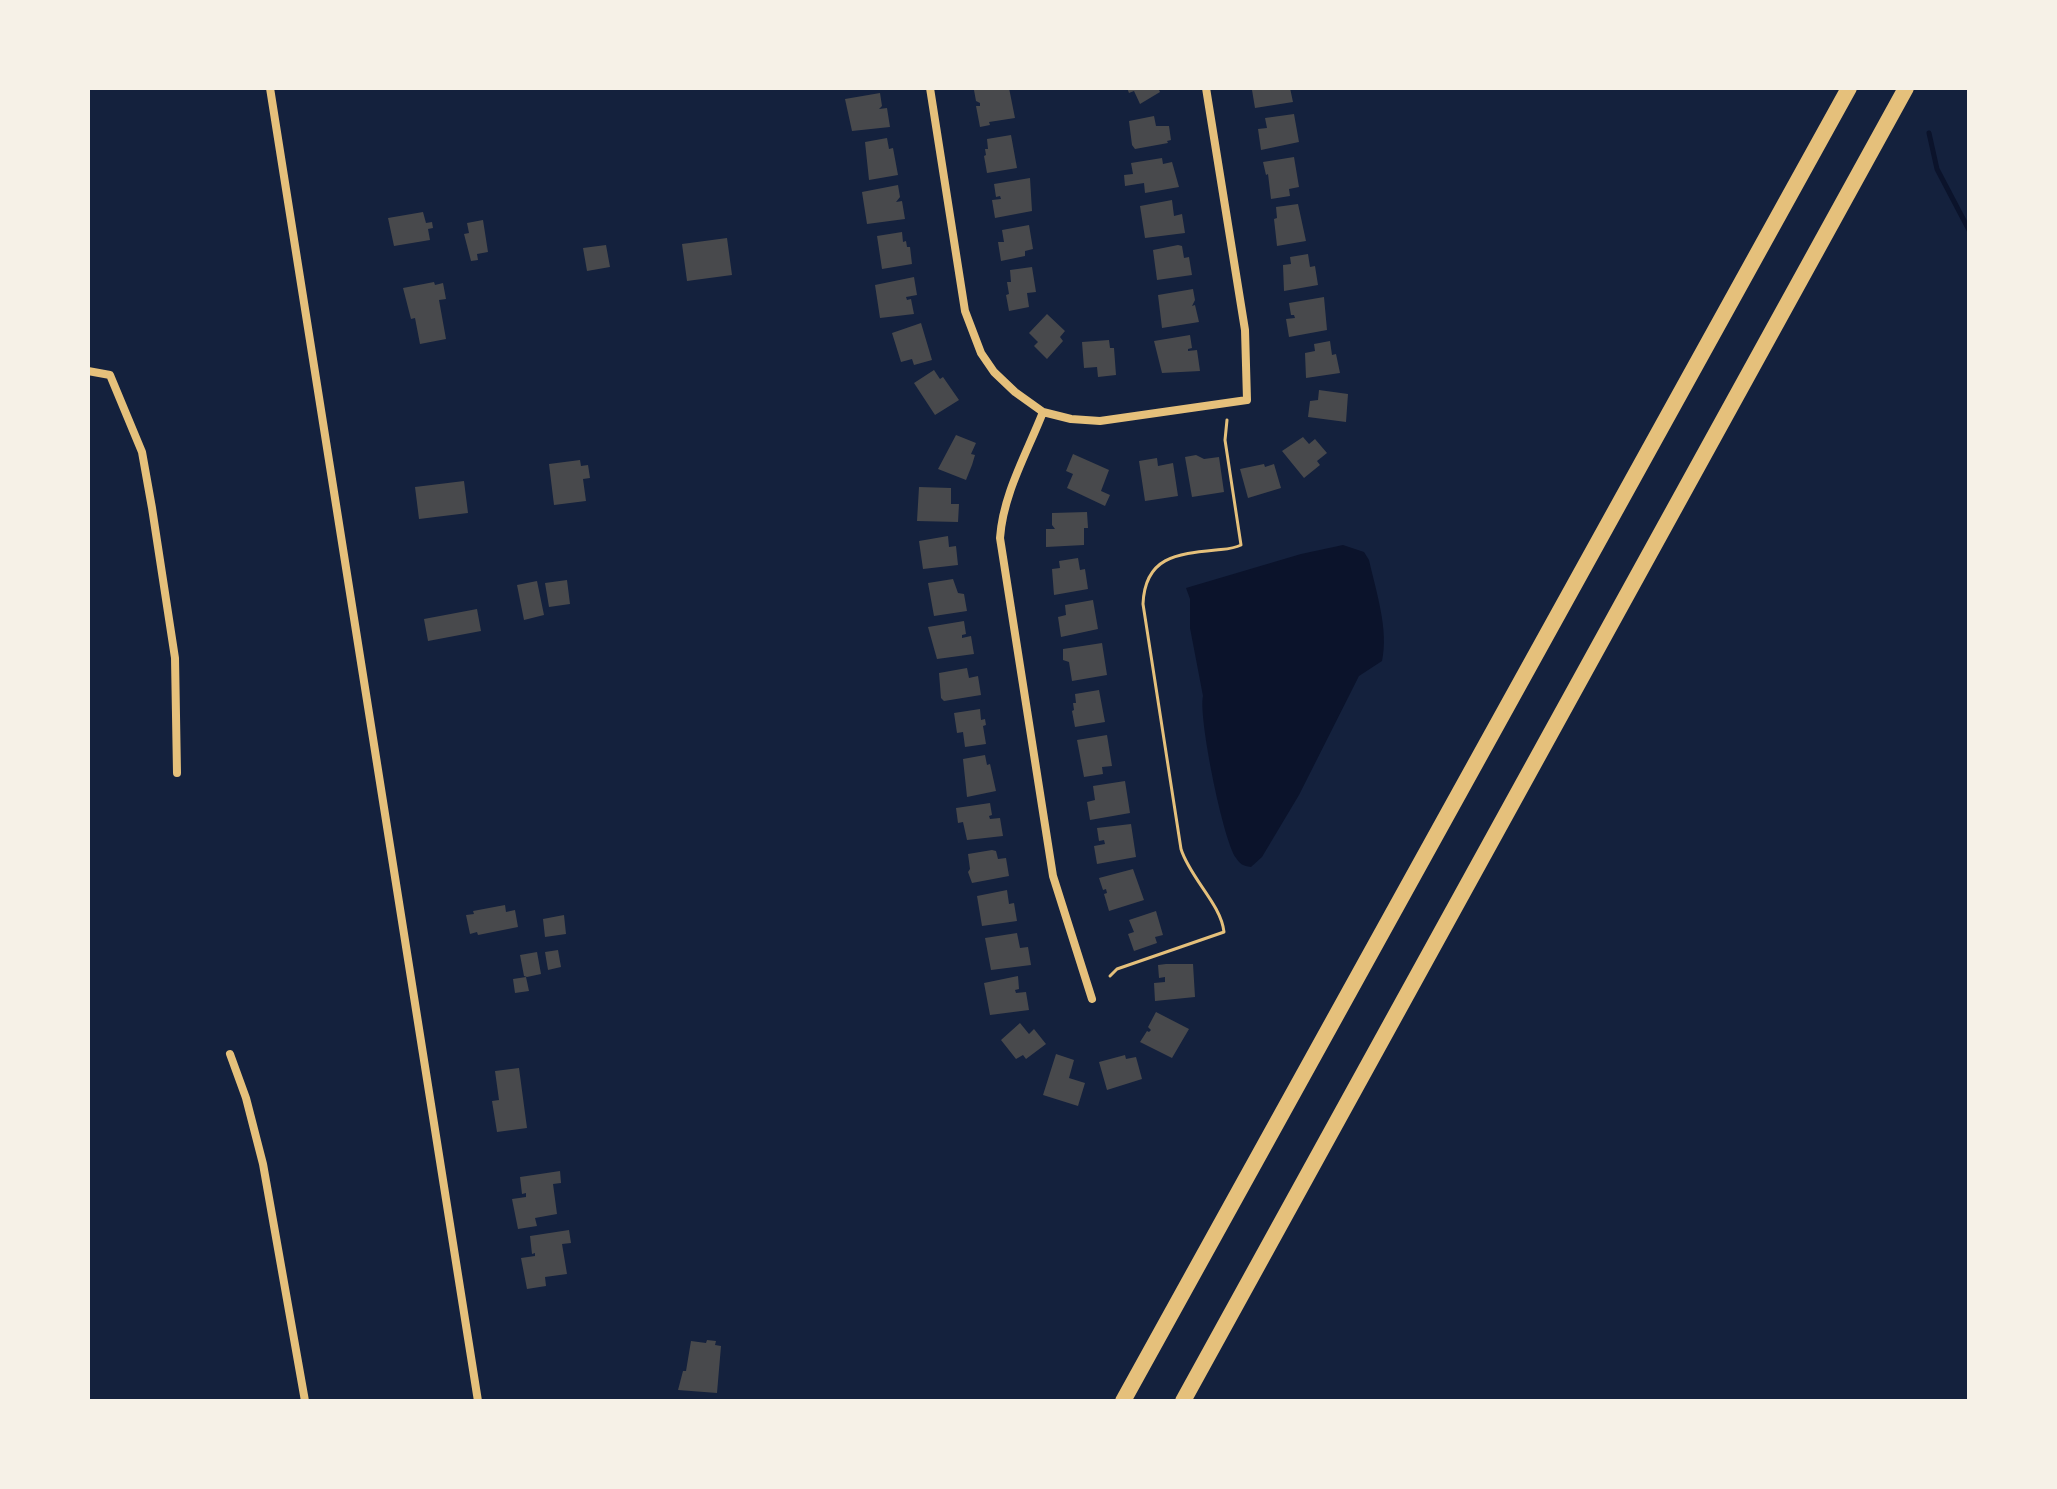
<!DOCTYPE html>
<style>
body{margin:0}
#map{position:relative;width:2057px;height:1489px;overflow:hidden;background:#14213d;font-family:"Public Sans",sans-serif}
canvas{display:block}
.frame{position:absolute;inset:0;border:90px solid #f6f1e7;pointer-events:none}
</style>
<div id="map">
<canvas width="2057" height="1489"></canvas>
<div class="frame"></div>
</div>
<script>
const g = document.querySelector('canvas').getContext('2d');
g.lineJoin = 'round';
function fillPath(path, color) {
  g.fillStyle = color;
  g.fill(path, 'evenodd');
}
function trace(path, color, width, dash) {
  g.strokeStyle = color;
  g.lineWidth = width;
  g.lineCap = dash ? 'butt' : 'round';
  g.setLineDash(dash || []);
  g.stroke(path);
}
fillPath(new Path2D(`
 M1343 545 1364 552 1369 560C1376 591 1389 630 1382 661L1359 676 1299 795 1262 857 1251 867C1243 866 1240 864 1236 858 1223 840 1198 716 1203 696L1190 628V599L1186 588 1301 554Z`), '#0b132b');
trace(new Path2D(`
 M1929 133 1937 169 1969 230`), '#0b132b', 5);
fillPath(new Path2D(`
 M1009 88 1015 118 989 122 990 125 980 127 976 106H980V103L976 101 974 90Z
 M1127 88H1158L1160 92 1140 104 1134 91 1129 93Z
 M1261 88H1290L1293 102 1255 108 1252 90Z
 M880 93 882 106 879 109 887 108 890 127 852 131 845 99Z
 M1294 114 1299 142 1261 150 1258 129 1267 128 1265 118Z
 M1154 116 1156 126H1169L1171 140 1167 141 1168 143 1135 149 1132 145 1129 121Z
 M1011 135 1017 168 987 173 984 156 986 155 985 149H988L987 139Z
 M887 138 889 149 893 148 898 175 869 180 865 142Z
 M1294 157 1299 187 1289 189 1290 196 1271 199 1268 174 1266 175 1263 162Z
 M1162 158 1163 164 1172 162 1179 187 1145 193 1144 183 1125 186 1124 175 1133 174 1131 163Z
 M1030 178 1032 211 995 218 992 200 1001 199 1000 196 996 197 994 184Z
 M898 185 900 197 896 202 902 201 905 219 867 224 862 192Z
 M1172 200 1174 216 1182 214 1185 233 1145 238 1140 206Z
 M1298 204 1306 241 1277 246 1274 219 1277 218 1276 207Z
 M423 212 426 223 432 222 433 228 428 229 430 240 394 246 388 218Z
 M483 220 488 252 477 254 478 260 471 261 464 234 469 233 467 223Z
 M1029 225 1033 249 1025 251V256L1001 261 998 242H1004L1002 230Z
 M902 232 903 242 906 241 907 247H910L912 264 882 269 877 236Z
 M727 238 732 275 687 281 682 244Z
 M606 245 610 267 587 271 583 248Z
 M1178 245 1182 246 1184 258 1189 257 1192 275 1157 280 1153 250Z
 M1308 254 1310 267 1315 266 1318 285 1284 291 1283 265 1291 264 1290 257Z
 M1032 267 1036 292 1027 293 1029 307 1009 311 1006 295 1009 294 1007 282H1011L1010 270Z
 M914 277 917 295 906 297 907 300 911 299 914 314 880 318 875 285Z
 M434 282 435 285 443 283 446 299 439 300 446 339 420 344 415 318 411 319 403 288Z
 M1193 289 1195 300 1192 306 1195 305 1199 322 1162 328 1158 295Z
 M1324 297 1327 330 1289 337 1286 319 1295 318 1294 315H1291L1289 303Z
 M1047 314 1065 331 1060 337 1063 341 1047 359 1034 346 1038 342 1029 333Z
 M921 323 932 360 914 365 912 359 901 362 892 333Z
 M1190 335 1192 348 1188 349V351L1197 350 1200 371 1162 373 1154 341Z
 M1109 340 1110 348H1114L1116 375 1098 377 1097 367 1084 368 1082 342Z
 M1330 341 1332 355 1336 354 1340 373 1306 378 1305 353 1315 351 1314 344Z
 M934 370 940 379 943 377 959 400 935 415 914 383Z
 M1319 390 1348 394 1346 422 1308 417 1310 401 1318 400Z
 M956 435 976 443 971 454 975 455 972 465 966 480 938 469Z
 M1303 437 1309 444 1315 439 1327 453 1317 461 1320 465 1304 478 1282 451Z
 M1073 454 1109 470 1101 491 1110 495 1105 506 1067 488 1073 474 1066 471Z
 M1196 455 1204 459 1219 457 1224 492 1192 497 1185 457Z
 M1157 458 1158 466 1173 463 1178 496 1145 501 1139 461Z
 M580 460 581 466 588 465 590 478 583 479 586 501 554 505 549 464Z
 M1264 464 1265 467 1274 464 1281 488 1248 498 1240 469Z
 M464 481 468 513 419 519 415 487Z
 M919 487 951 488V504H959L958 522 917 521Z
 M1087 512 1088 528H1084V545L1046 547V529H1055L1052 525V513Z
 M948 536 949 547 956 546 958 565 923 569 919 541Z
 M1078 558 1080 570 1085 569 1088 589 1054 595 1052 569 1060 568 1059 561Z
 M953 579 958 593 964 594 967 611 934 616 928 583Z
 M567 580 570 604 549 607 545 583Z
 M537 581 544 615 524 620 517 585Z
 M1093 600 1098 629 1061 637 1058 617 1066 615 1065 605Z
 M477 609 481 631 428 641 424 619Z
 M964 621 966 634 962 635V638L971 636 974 654 937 659 928 627Z
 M1102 643 1107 675 1072 681 1069 662 1063 660V649Z
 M967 668 969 678 978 676 981 695 944 701 941 698 939 673Z
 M1099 690 1105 722 1075 727 1072 711 1074 710 1073 703H1076L1075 694Z
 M980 709 981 720 985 719 986 725 983 726 986 744 965 747 963 732 957 733 954 713Z
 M1107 735 1112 766 1102 767 1103 774 1084 777 1077 740Z
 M985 755 987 765 990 764 996 791 967 797 963 759Z
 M1125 781 1130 813 1090 820 1087 802 1095 800 1093 786Z
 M990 803 992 815 989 816 990 819 1000 818 1003 836 967 840 963 822 958 823 956 808Z
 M1131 824 1136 857 1097 864 1094 846 1105 844 1104 840 1099 841 1097 828Z
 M992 850 996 851 998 859 1006 858 1009 876 972 883 968 872 970 869 968 854Z
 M1133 869 1144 900 1109 911 1104 894 1107 893 1106 889 1103 890 1099 878Z
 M1007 890 1009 904 1014 903 1017 921 982 926 977 896Z
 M505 905 506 912 515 910 518 927 478 935 477 932 470 934 466 915 474 914 473 911Z
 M1156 911 1163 935 1155 937 1157 943 1134 951 1128 934 1134 932 1129 920Z
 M564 915 566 934 545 937 543 919Z
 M1017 933 1020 948 1028 947 1031 965 991 970 985 938Z
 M558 950 561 967 548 970 545 952Z
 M537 952 541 974 527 977 524 976 520 955Z
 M1166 964H1193L1195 997 1155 1001 1154 983 1165 982V977L1159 978 1158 965Z
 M1018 976 1019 989 1015 990 1016 993 1026 992 1029 1010 990 1015 984 983Z
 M526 977 529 991 515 993 513 979Z
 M1156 1012 1189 1029 1172 1058 1140 1042 1147 1031 1149 1032 1151 1030 1148 1027Z
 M1020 1023 1029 1034 1034 1029 1046 1044 1026 1059 1023 1055 1016 1059 1001 1040Z
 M1056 1054 1074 1060 1069 1078 1085 1083 1078 1106 1043 1095Z
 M1125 1055 1126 1059 1136 1057 1142 1079 1107 1090 1099 1062Z
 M519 1068 527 1128 497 1132 492 1101 499 1100 495 1071Z
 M560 1171 561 1183 553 1184 557 1214 535 1218 537 1226 518 1229 512 1199 526 1197V1193L522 1194 520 1177Z
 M569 1230 571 1243 562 1244 567 1274 545 1277 546 1286 527 1289 521 1258 535 1256V1253L532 1254 530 1236Z
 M707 1340 716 1341 715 1345 721 1346 717 1393 678 1390 683 1371H686L691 1341 706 1343Z`), '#48494c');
trace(new Path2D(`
 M1110 976 1117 969 1224 932C1221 904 1190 878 1181 849L1143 604C1145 557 1176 554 1216 550 1225 549 1233 549 1241 545L1225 440 1227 420`), '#e5c07b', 3);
trace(new Path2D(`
 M270 88 478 1401
 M930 88 965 311 981 353 994 372 1015 392 1043 412 1071 419 1100 421 1247 400 1245 330 1206 88
 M88 371 110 375 142 452 152 508 175 658 177 773
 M1043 412C1027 453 1003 494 1000 538L1053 876 1092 999
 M230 1054 246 1098 263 1164 305 1401`), '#e5c07b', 8);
trace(new Path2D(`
 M1123 1401 1849 88
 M1183 1401 1906 88`), '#e5c07b', 16);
</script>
